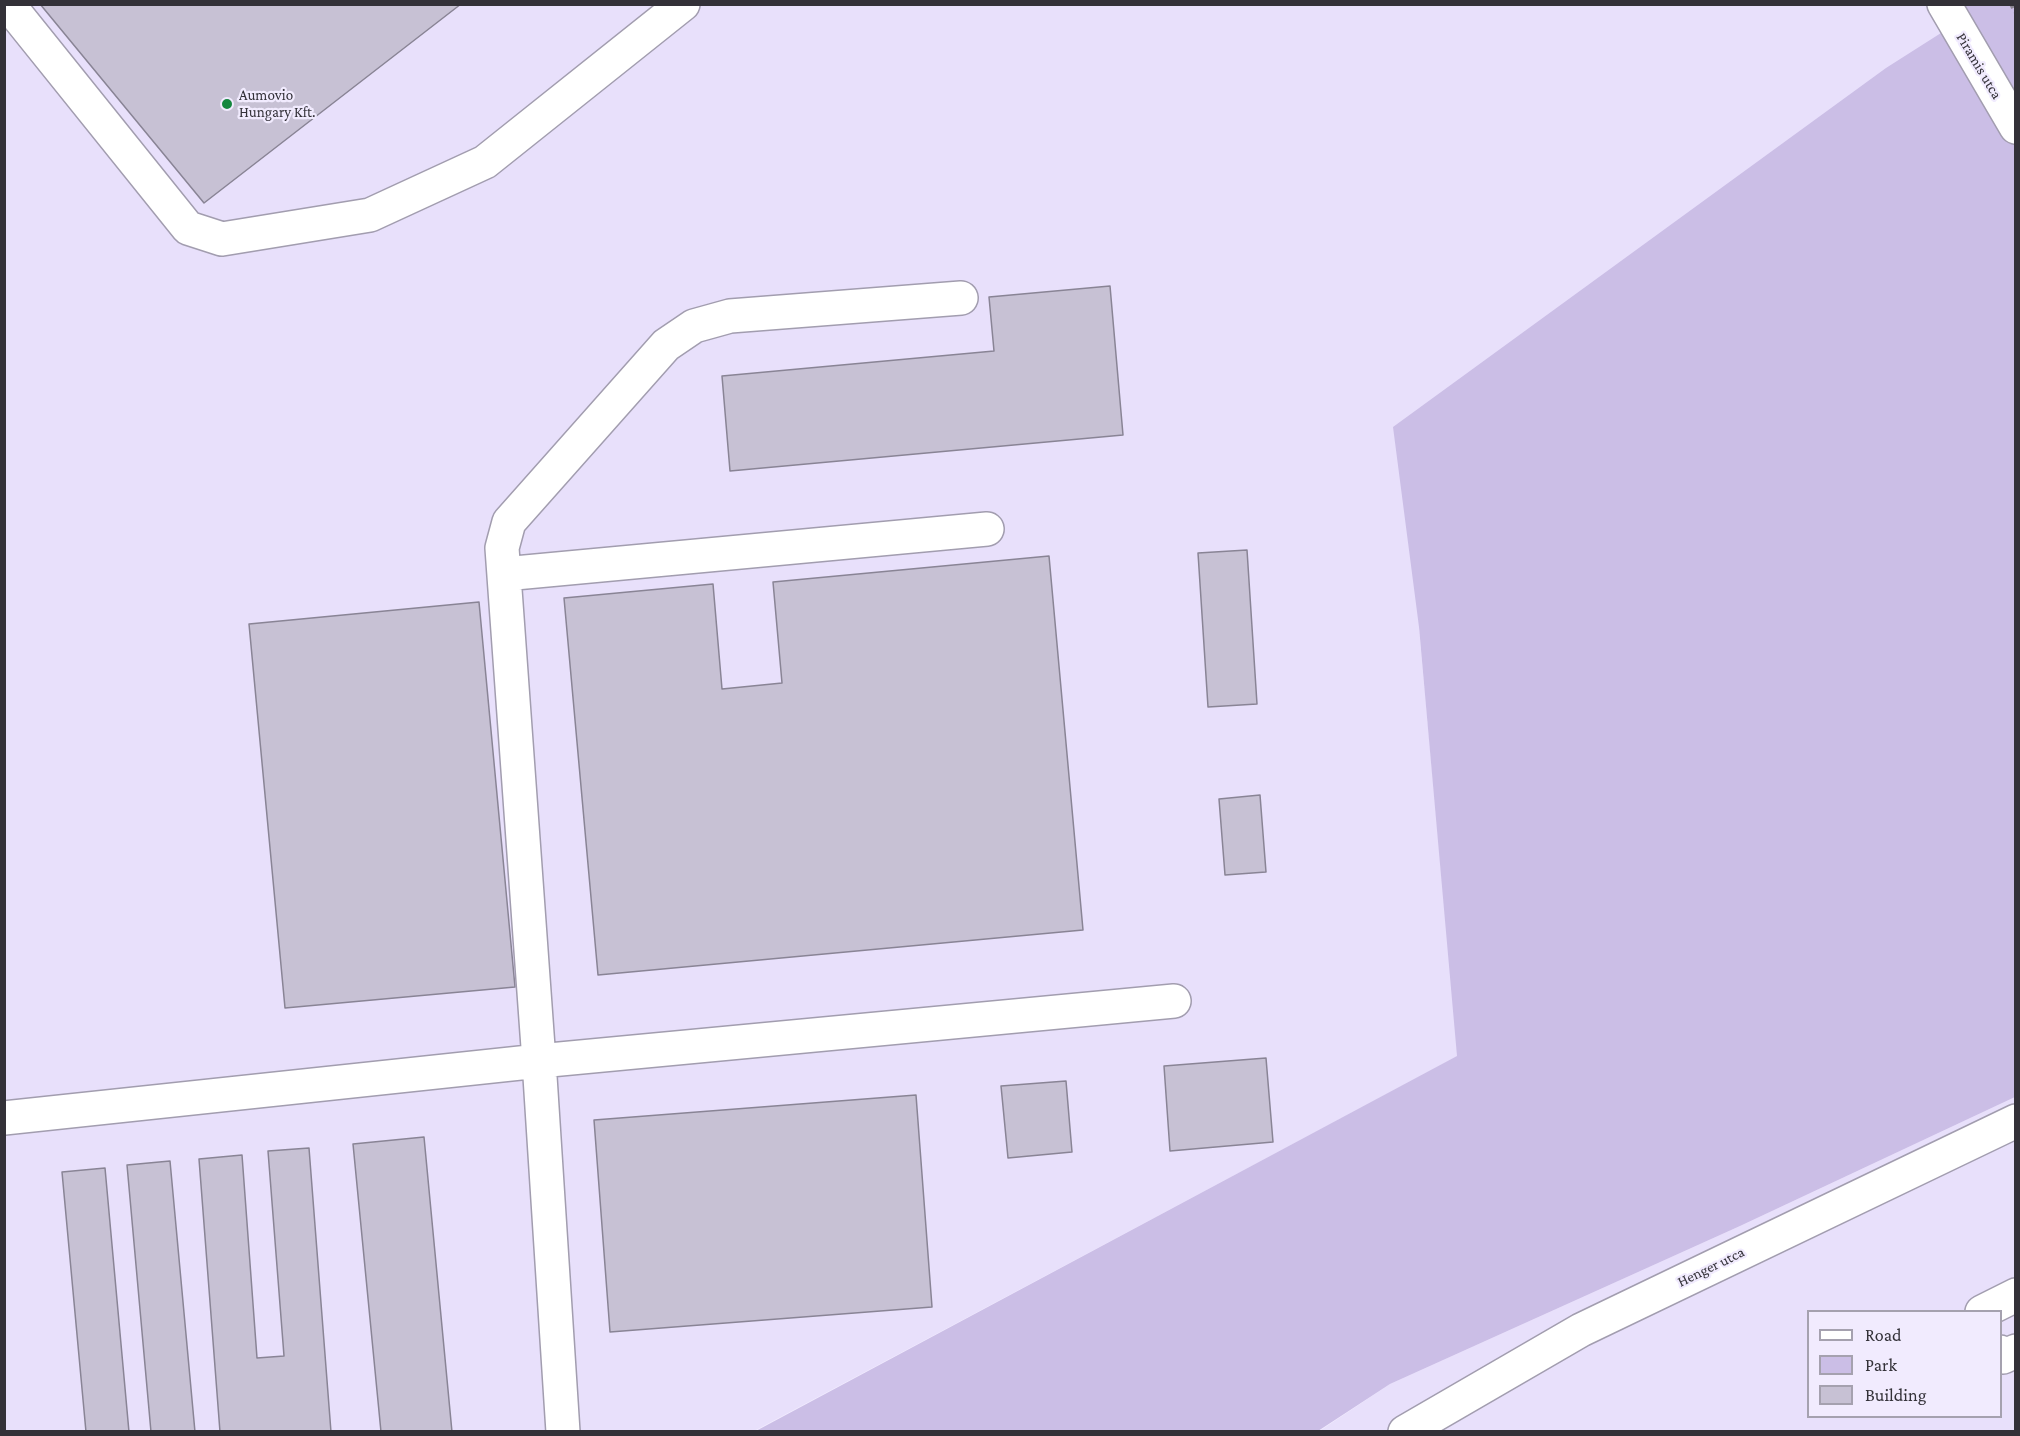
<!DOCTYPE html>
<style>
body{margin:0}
#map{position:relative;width:2020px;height:1436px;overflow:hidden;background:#f1ebfe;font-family:"Crimson Pro",serif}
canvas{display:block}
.frame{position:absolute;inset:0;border:6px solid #333138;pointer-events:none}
.legend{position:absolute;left:1807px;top:1310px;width:195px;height:108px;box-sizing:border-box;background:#f1ebfe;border:2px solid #a5a1af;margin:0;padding:8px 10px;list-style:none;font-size:18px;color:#333138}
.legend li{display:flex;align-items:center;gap:12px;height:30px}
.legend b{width:30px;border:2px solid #a5a1af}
</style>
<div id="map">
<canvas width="2020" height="1436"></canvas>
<div class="frame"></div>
<ul class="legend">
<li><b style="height:8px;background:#fff"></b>Road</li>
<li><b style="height:16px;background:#cbbee6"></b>Park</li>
<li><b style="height:16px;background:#c7c1d4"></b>Building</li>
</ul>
</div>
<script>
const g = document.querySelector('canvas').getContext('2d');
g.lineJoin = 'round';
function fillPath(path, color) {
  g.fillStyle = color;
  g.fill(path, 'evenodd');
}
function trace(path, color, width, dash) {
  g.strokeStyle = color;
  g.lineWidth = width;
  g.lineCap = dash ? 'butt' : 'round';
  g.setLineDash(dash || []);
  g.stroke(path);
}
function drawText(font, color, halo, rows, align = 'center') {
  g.font = font + ' "Crimson Pro",serif';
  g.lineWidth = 4.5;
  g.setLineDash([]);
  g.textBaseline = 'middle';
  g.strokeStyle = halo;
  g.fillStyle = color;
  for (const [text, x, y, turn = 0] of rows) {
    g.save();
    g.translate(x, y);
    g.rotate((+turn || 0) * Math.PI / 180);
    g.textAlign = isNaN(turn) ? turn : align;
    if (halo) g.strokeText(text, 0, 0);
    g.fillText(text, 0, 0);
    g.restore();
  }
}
fillPath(new Path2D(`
 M5 5H1943L1952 26 1633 918 1607 778 1419 628 1458 1056 754 1431 5 1432Z
 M2015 1097V1431L1318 1432 1390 1384 1740 1226ZM1808 1312H2000V1416H1808Z`), '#e8e0fb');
fillPath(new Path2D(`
 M1943 5H2015V1097L1740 1226 1390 1384 1318 1431 754 1432 1457 1056 1419 627 1393 427 1886 68 1952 26Z`), '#cbbee6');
const building = new Path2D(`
 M40 4H461L204 203Z
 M1110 286 1123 435 730 471 722 376 994 351 989 297Z
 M1247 550 1257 704 1208 707 1198 553Z
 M1049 556 1083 930 598 975 564 598 713 584 722 689 782 683 773 582Z
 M479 602 515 987 285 1008 249 624Z
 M1260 795 1266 872 1225 875 1219 799Z
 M1266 1058 1273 1142 1170 1151 1164 1066Z
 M1066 1081 1072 1152 1008 1158 1001 1086Z
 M916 1095 932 1307 610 1332 594 1120Z
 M424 1137 452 1432H381L353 1144Z
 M309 1148 331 1432H220L199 1159 242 1155 257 1358 284 1356 268 1151Z
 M170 1161 195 1432H151L127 1165Z
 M105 1168 129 1432H86L62 1172Z`);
fillPath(building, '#c7c1d4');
trace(building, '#898495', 1.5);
const minor = new Path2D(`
 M8 4 188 228 222 239 370 215 485 162 683 4
 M1944 4 2016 127
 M504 574 987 529
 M4 1118 539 1061 1174 1001
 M1982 1312 2016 1295
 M2000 1352 2003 1357 2016 1351
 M563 1432 539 1061 502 548 509 522 666 345 694 326 730 316 961 298
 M1405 1432 1581 1330 2016 1121`);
trace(minor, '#a29daf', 36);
trace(new Path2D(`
 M2011 4 2016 13`), '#898591', 4, [4.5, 4.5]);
trace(minor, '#fff', 33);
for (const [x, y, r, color] of [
 [227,104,6,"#15873f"]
]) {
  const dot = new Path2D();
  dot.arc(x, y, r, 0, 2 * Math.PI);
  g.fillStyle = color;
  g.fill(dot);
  trace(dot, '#f1ebfe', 2);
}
drawText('15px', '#333138', '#f1ebfe', [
 ["Piramis utca",1979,66,59],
 ["Henger utca",1711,1267,-26]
]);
drawText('15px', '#333138', '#f1ebfe', [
 ["Aumovio",239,95],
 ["Hungary Kft.",239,112]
], 'left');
</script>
